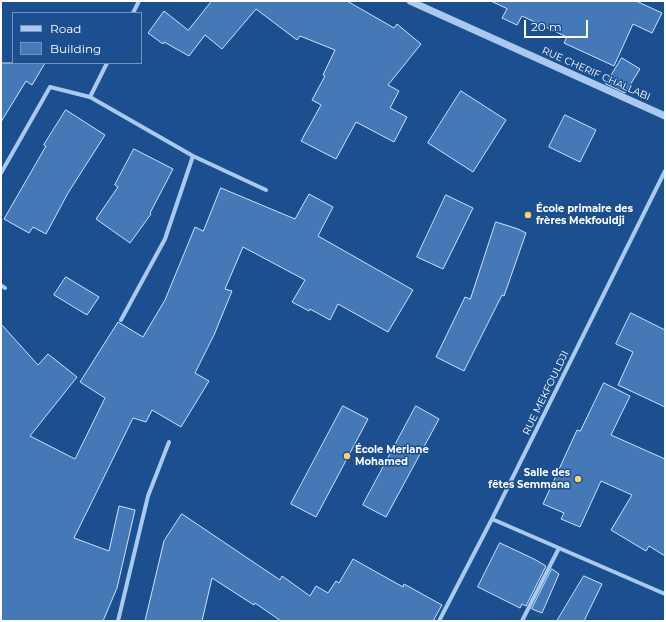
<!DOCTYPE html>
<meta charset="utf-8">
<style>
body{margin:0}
#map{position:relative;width:666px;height:622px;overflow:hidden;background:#1b4f8f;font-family:Montserrat,sans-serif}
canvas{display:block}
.frame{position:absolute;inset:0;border:2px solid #fff;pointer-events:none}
.legend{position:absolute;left:12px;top:12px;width:130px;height:52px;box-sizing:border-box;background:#1b4f8f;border:1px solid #7695bc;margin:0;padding:5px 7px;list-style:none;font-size:12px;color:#fff}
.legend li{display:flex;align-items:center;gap:8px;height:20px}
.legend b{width:20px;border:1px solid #7695bc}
.scale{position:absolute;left:524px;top:20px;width:64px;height:18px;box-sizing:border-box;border:2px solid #fff;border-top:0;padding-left:5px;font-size:12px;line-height:14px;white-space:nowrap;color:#fff;-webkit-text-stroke:3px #1b4f8f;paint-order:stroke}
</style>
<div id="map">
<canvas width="666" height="622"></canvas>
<div class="frame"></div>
<ul class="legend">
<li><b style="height:5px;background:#a9c9ee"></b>Road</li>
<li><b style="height:11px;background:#4478b7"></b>Building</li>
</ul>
<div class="scale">20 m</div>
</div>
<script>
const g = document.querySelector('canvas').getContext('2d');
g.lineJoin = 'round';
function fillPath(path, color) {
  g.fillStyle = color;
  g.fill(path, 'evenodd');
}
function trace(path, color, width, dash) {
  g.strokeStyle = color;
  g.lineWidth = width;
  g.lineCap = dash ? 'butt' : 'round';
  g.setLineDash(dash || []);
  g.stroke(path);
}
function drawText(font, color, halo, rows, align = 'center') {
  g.font = font + ' Montserrat,sans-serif';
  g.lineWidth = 3;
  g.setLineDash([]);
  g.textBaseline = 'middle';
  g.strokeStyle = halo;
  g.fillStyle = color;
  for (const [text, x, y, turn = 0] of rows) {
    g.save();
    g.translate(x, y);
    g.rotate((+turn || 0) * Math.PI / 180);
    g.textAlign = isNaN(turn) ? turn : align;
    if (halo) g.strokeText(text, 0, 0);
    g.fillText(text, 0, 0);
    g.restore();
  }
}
const building = new Path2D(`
 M212 1H347L394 28 397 24 421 44 388 85 399 91 390 108 407 117 394 142 356 122 336 159 301 141 321 105 312 100 325 76 323 75 335 50 300 36 297 40 256 9 222 49 205 35 189 56 164 42 163 44 148 33 164 11 188 30Z
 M491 1H636L662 13 652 33 633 24 614 66 564 43 567 37 522 16 517 25 502 18 507 9Z
 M622 58 640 69 625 93 606 84Z
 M1 63H45L32 85 26 81 1 122Z
 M461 91 506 120 473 172 428 143Z
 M66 110 105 135 68 193 46 234 33 227 29 233 4 219 46 146 44 145Z
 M565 115 596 130 580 162 549 147Z
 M134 149 173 169 150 213 151 214 130 243 96 219 118 187 115 185Z
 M221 188 295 219 309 194 333 207 318 236 413 290 388 332 338 304 330 320 310 309 309 311 292 302 305 280 243 247 225 289 232 291 214 335 195 373 209 381 181 427 152 410 146 422 133 418 74 538 109 551 119 506 135 510 117 588 103 621H1V324L38 365 48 354 77 377 30 436 75 459 105 398 80 382 118 322 143 337 165 300 195 227 203 231Z
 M446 195 473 208 443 269 417 257Z
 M496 222 518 229 526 233 504 296 502 295 464 371 436 357 465 297 470 299Z
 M66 277 99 297 87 315 54 295Z
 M631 313 665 330V407L618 385 633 352 616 344Z
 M604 383 630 396 611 435 665 459V556L649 546 646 551 611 530 632 495 601 481 580 527 561 519 564 513 543 504 577 430 580 431Z
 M343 406 368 419 316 517 291 504Z
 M416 406 439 419 386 517 363 505Z
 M182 514 280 580 282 576 310 596 316 586 328 593 336 581 339 583 353 559 403 587 404 584 442 605 433 621H281L255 603 254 605 212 578 202 621H145L164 541Z
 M500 543 534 559 546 566 526 606 522 604 520 608 478 587Z
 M552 569 559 574 542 613 532 609Z
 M584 576 602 584 584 621H557Z`);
fillPath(building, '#4478b7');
trace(building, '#cfe3fa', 1);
trace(new Path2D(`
 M133 13 139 1
 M90 97 107 63
 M1 173 50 87 90 97 193 156 266 190
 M1 285 5 288
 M121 320 165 239 193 156
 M492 519 665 594
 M118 621 148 496 169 442
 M439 621 492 519 665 171
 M522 621 559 548`), '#a9c9ee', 4);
trace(new Path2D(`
 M410 1 665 116`), '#a9c9ee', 7);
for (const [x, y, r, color] of [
 [528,215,4,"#ffd166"],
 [347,456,4,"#ffd166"],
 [578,479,4,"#ffd166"]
]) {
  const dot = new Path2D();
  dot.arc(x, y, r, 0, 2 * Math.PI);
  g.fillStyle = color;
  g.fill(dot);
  trace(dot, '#1b4f8f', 1.5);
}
drawText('10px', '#fff', '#1b4f8f', [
 ["RUE CHERIF CHALLABI",596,74,24],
 ["RUE MEKFOULDJI",546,393,-64]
]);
drawText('bold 10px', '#fff', '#1b4f8f', [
 ["École primaire des",536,209],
 ["frères Mekfouldji",536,221],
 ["École Meriane",355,450],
 ["Mohamed",355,462],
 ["Salle des",570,473,"right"],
 ["fêtes Semmana",570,485,"right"]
], 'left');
</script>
